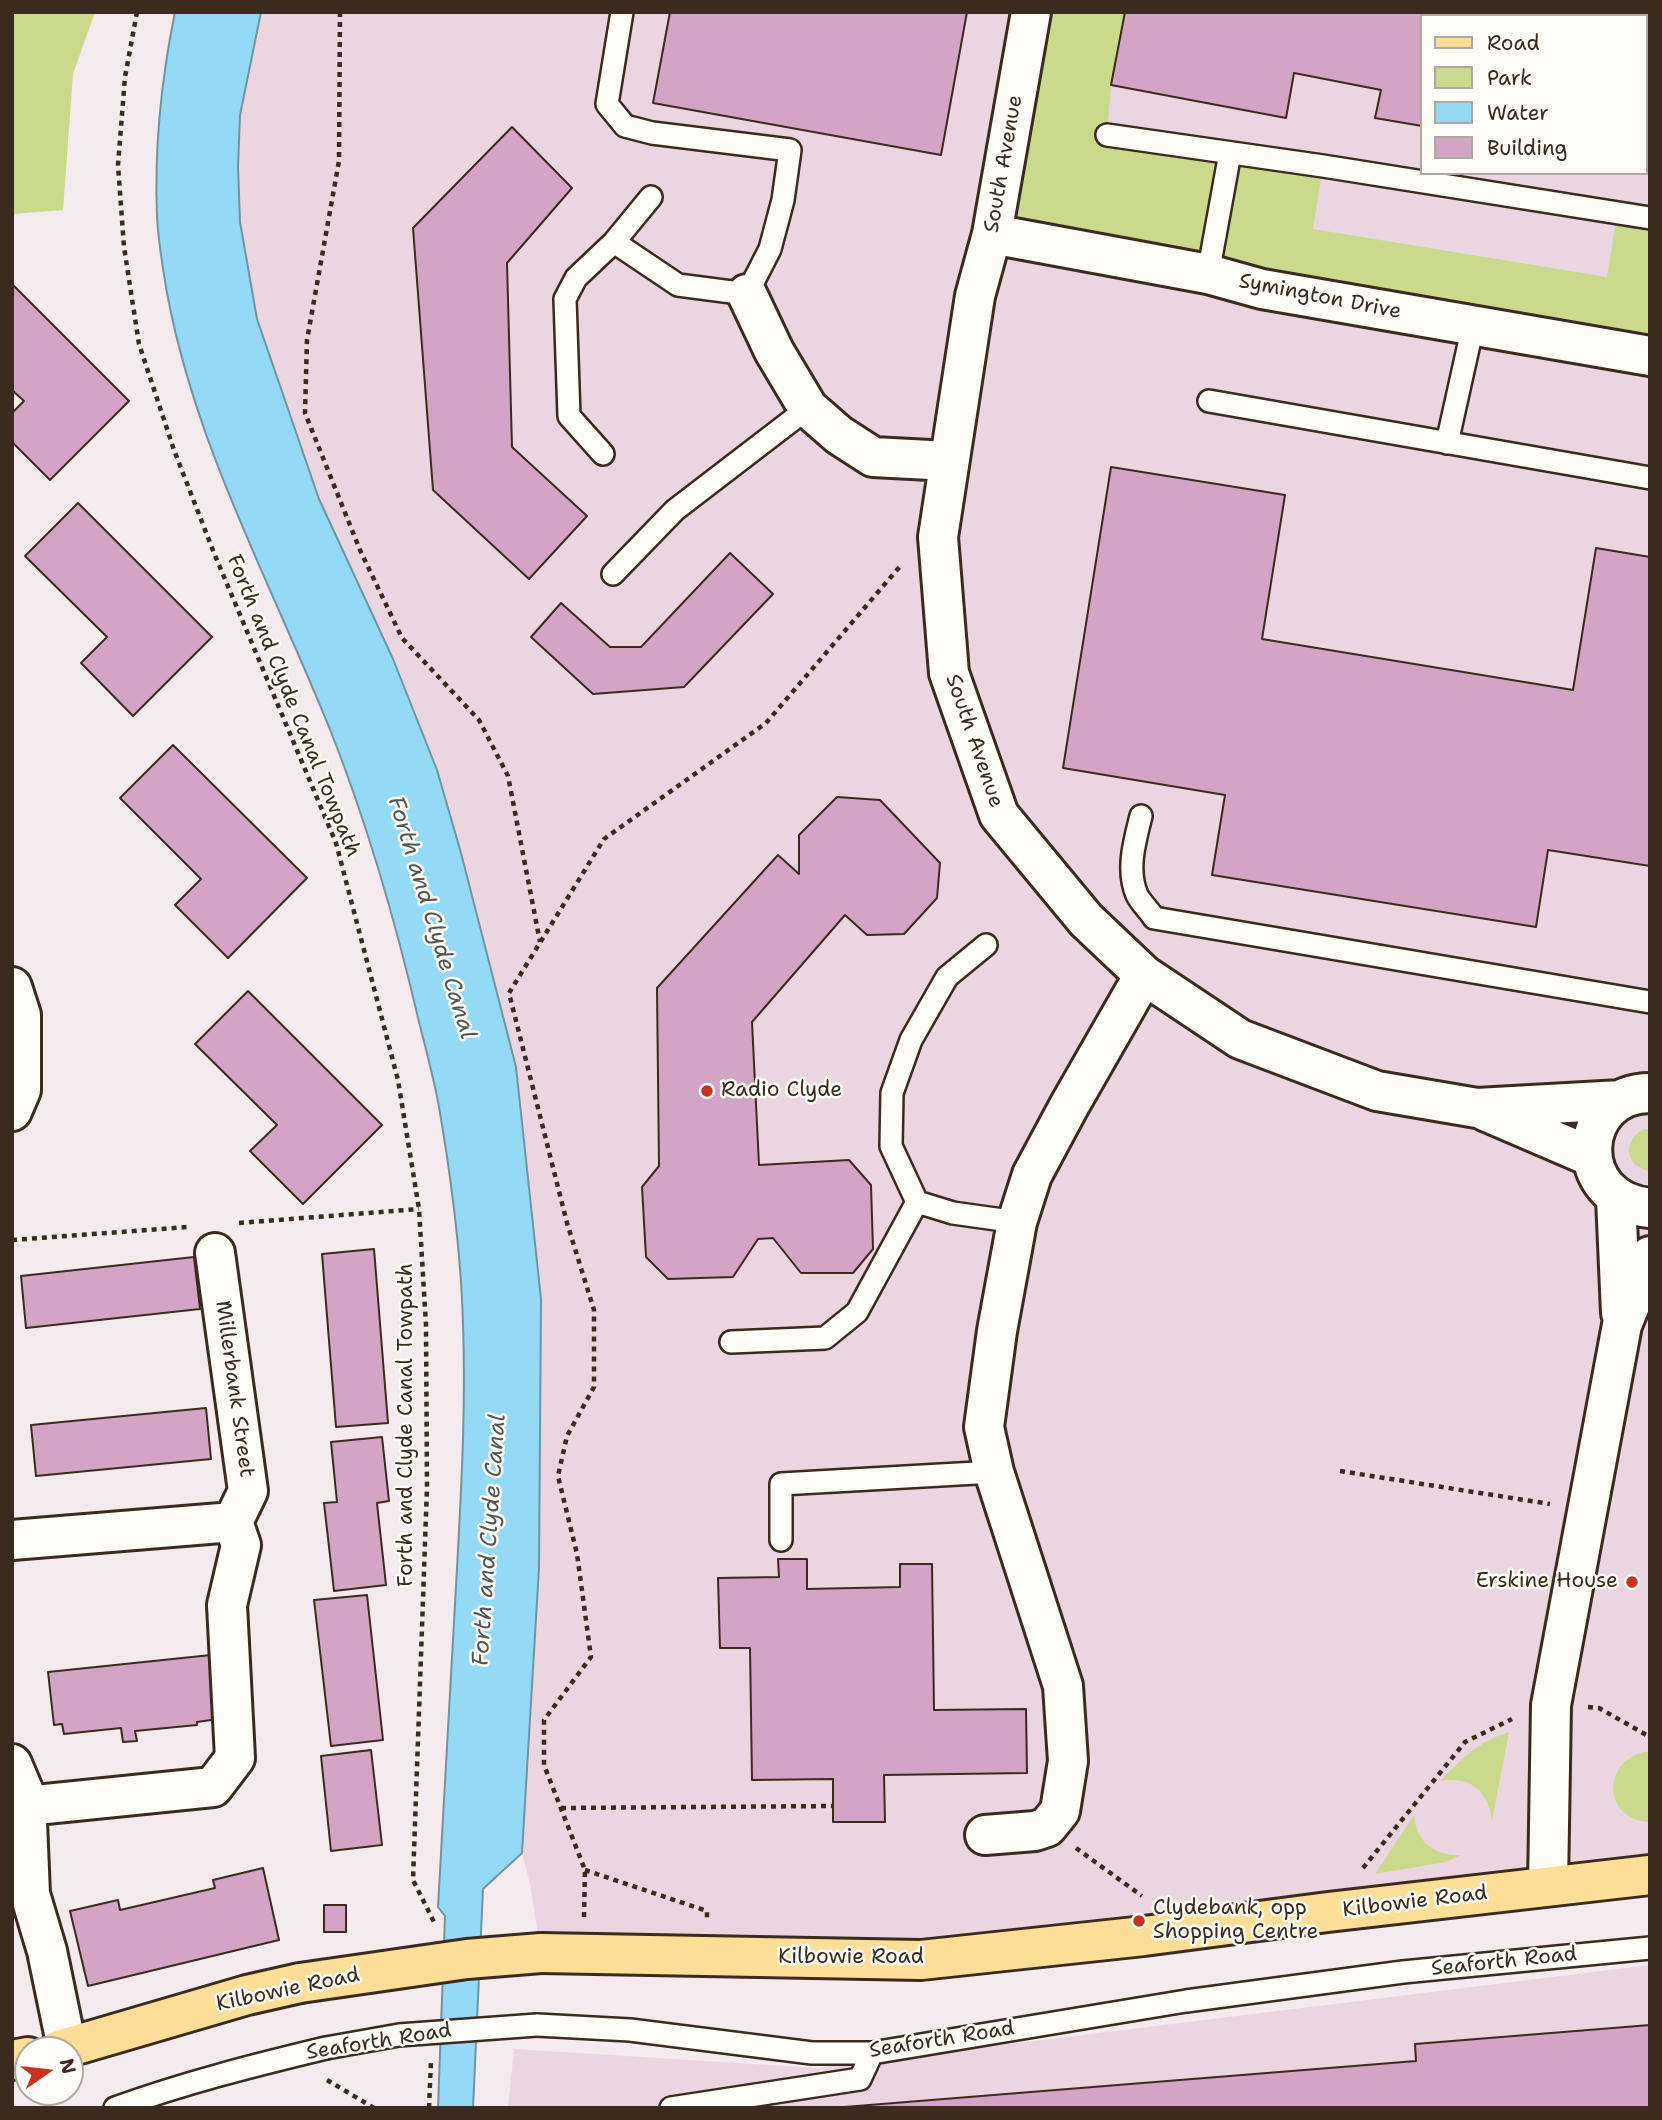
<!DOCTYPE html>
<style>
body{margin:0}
#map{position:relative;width:1662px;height:2120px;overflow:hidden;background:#f5eaed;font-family:"Shantell Sans",sans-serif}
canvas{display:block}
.frame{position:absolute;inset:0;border:14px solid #3b2a1e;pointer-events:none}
.legend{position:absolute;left:1420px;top:14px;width:228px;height:161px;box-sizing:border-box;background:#fdfcf7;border:2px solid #afa8a0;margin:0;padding:9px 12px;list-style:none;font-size:21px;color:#3b2a1e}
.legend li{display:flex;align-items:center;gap:14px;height:35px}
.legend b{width:35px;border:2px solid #afa8a0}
.north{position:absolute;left:14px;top:2036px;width:70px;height:70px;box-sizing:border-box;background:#fdfcf7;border:2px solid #afa8a0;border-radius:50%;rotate:76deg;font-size:19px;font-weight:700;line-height:28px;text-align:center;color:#3b2a1e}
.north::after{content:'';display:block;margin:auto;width:24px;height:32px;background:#c8321e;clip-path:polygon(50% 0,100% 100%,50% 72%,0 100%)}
</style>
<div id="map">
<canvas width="1662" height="2120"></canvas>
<div class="frame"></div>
<ul class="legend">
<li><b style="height:9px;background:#fcde96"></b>Road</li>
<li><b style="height:19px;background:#cbd98d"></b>Park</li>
<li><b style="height:19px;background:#94daf6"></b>Water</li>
<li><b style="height:19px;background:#d3a4c5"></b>Building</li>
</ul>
<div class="north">N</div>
</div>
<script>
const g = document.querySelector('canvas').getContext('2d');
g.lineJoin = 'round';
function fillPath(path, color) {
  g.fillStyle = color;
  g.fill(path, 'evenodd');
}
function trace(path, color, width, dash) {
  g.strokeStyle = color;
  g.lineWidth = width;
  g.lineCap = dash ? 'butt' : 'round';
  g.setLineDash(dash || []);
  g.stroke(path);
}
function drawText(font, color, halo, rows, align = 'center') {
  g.font = font + ' "Shantell Sans",sans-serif';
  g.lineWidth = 5;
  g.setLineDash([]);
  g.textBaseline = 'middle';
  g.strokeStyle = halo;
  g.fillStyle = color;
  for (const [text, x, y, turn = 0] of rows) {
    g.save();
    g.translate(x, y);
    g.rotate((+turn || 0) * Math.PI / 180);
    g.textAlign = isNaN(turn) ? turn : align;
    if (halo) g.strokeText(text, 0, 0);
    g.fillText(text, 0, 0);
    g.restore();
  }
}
fillPath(new Path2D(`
 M261 12H1650V1875L921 1960 541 1953 530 1884 522 1853 539 1568 541 1299 516 1067 461 853 437 770 393 659 319 499 257 319 240 222 238 167 240 115ZM1422 16H1646V173H1422Z
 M1650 1965V2108H508L514 2049 816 2068Z`), '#ebd5e1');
fillPath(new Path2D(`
 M12 12H95L73 74 63 210 12 214Z
 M1031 12H1125L1111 85 1107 135 1323 166 1313 229 1607 277 1617 214 1650 218V356L992 234Z
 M1644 1129H1650V1171C1625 1167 1622 1140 1644 1129Z
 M1509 1732 1492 1821C1489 1791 1469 1775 1440 1781 1465 1757 1474 1744 1509 1732Z
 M1643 1752H1650V1822C1605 1821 1600 1764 1643 1752Z
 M1414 1815C1416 1842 1434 1856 1461 1855L1446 1862 1375 1874Z`), '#cbd98d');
const water = new Path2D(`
 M175 12H261L240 115 238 167 240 222 257 319 319 499 393 659 437 770 461 853 516 1067 541 1299 539 1568 522 1853 483 1889 473 2108H438L445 1916 438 1907C444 1806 449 1705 455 1604 461 1497 468 1389 461 1282 457 1224 449 1165 439 1107 434 1079 426 1050 419 1022 396 923 368 826 331 732 273 587 196 449 167 293 163 268 158 242 157 216 154 145 161 81 175 12Z`);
fillPath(water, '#94daf6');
trace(water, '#7094a0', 2);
const building = new Path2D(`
 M670 12H967L941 155 653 103Z
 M1125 12H1650V169H1646V16H1422V126L1375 118 1381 90 1294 73 1286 118 1111 85Z
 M512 127 572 188 507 263 512 447 587 516 529 579 433 490 413 228Z
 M12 284 129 401 50 480 12 442V413L24 401 12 390Z
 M1111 467 1285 495 1262 639 1573 690 1596 548 1650 557V866L1548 850 1536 927 1212 875 1225 795 1063 768Z
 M78 503 212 637 133 716 81 663 107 637 25 556Z
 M730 553 773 594 684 687 593 694 531 637 561 603 610 647H641Z
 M173 745 307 878 228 958 175 905 201 879 120 798Z
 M837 797 880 800 940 863 937 898 904 934 867 935 845 915 752 1022 759 1165 849 1160 871 1185 873 1249 853 1273H801L773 1238 758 1239 733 1277 668 1279 646 1257 642 1187 659 1166 657 988 778 855 799 874V835Z
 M248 991 382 1125 303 1204 250 1151 277 1125 195 1044Z
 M374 1249 388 1423 336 1427 322 1254Z
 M194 1257 200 1309 26 1328 21 1276Z
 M206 1408 211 1459 36 1476 31 1425Z
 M382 1437 389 1501 377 1503 386 1585 334 1591 324 1503 337 1502 331 1442Z
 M778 1559H807V1589L900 1587V1564H932L934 1710 1026 1709 1027 1773 884 1775 885 1822H833V1779L752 1780 750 1648H720L718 1578 779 1577Z
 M367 1595 383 1740 331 1746 314 1600Z
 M211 1655 218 1719 197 1722V1725L135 1731 137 1741 123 1742 121 1728 64 1734 62 1724 54 1725 48 1672Z
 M371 1750 382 1845 331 1851 321 1756Z
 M263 1868 279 1940 88 1986 70 1911 118 1900 120 1910 215 1888 213 1880Z
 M324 1905H346V1932H324Z
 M1650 2025V2108H832L1416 2061 1415 2044Z`);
fillPath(building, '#d3a4c5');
trace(building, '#3b2a1e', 2);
const lane = new Path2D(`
 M1107 135 1323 166 1650 218
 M614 242 678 285 747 294 770 249 783 200 790 150 652 133 625 126 607 104 622 12
 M1208 274 1230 153
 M1209 401 1650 478
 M1447 443 1473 326
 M603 454 569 416 565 299 576 278 614 242 651 197
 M613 574 675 510 808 408
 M1141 816C1135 840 1126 870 1137 895 1141 903 1149 910 1154 918L1650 1002
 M986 945 947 977 911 1040 892 1093 891 1146 917 1202 953 1213 1017 1222
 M731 1342 825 1338 857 1312 917 1202
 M781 1540V1484L994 1472
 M537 2025 630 2030 812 2053H872L1186 2001 1403 1972 1650 1948
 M115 2108C184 2083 255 2065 326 2048
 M671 2108 860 2079 872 2053`);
const street = new Path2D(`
 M1031 12 992 234 975 296 938 537 949 673 999 815 1086 920 1144 975 1240 1039 1377 1091 1477 1108 1621 1100
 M992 234 1208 274 1262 289 1650 356
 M747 294 774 351 808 408 839 435 873 457 949 461
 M12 987 21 1015V1090L12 1111
 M1650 1093C1577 1093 1569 1200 1650 1208
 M1485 1111 1592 1157
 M1616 1198 1621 1313
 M12 1540 233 1522 248 1491 215 1253
 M12 1764 26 1797 30 1894 47 1951 67 2048
 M26 1806 213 1787 235 1758 227 1605 241 1545 233 1522
 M985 1835 1035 1831 1047 1827 1060 1811 1068 1761 1063 1686 994 1472 984 1427 997 1331 1017 1222 1032 1175 1069 1106 1144 975
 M1548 1886 1551 1705 1622 1325 1650 1256`);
const primary = new Path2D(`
 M541 1953 921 1960 1144 1936 1328 1912 1650 1875
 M59 2050 247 1995 300 1983
 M12 2060 28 2057`);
trace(lane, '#3b2a1e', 26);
trace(street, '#3b2a1e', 44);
trace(primary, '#3b2a1e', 44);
trace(new Path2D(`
 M137 12 125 77 118 165 124 247 139 344 174 450 214 553 336 843 398 1080 419 1209 426 1325 427 1487 413 1880 436 1926
 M340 12 339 161 307 340 305 413 360 550 402 638 479 720 508 776 540 942
 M239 1223 419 1209
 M12 1240 188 1227
 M1340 1471 1550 1504
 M1588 1707 1599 1708 1650 1737
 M561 1808 834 1806
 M1076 1848 1142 1896
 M1363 1868 1465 1742 1512 1719
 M585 1870 707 1911V1918
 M584 1917 585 1870 544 1765V1720L591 1657 577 1554 558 1476 567 1436 594 1387V1310L567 1223 509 993 604 839 766 723 902 564
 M327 2080 374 2108
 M429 2108 431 2060`), '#3b2a1e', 4.5, [5, 5]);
trace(lane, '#fdfcf7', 21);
trace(street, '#fdfcf7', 38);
trace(primary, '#fcde96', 38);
const laneBridge = new Path2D(`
 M326 2048 399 2035 537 2025`);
const primaryBridge = new Path2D(`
 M300 1983 467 1959 541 1953`);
trace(laneBridge, '#3b2a1e', 26, []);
trace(primaryBridge, '#3b2a1e', 44, []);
trace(laneBridge, '#fdfcf7', 21);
trace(primaryBridge, '#fcde96', 38);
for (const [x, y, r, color] of [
 [707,1091,7,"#c8321e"],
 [1632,1582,7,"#c8321e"],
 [1139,1921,7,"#c8321e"]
]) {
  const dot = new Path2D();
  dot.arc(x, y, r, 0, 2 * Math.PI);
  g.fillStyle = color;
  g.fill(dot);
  trace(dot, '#fdfcf7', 2.5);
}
drawText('21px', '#3b2a1e', '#fdfcf7', [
 ["South Avenue",1004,164,-80],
 ["Symington Drive",1320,297,11],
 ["Forth and Clyde Canal Towpath",293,706,68],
 ["South Avenue",974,741,71],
 ["Millerbank Street",234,1389,82],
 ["Forth and Clyde Canal Towpath",407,1425,-90],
 ["Kilbowie Road",1415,1902,-7],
 ["Kilbowie Road",851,1958],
 ["Seaforth Road",1504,1962,-6],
 ["Kilbowie Road",288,1990,-12],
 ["Seaforth Road",942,2040,-9],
 ["Seaforth Road",379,2042,-9]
]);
drawText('21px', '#3b2a1e', '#fdfcf7', [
 ["Radio Clyde",721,1091],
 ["Erskine House",1618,1582,"right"],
 ["Clydebank, opp",1153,1909],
 ["Shopping Centre",1153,1933]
], 'left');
drawText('italic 23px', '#515654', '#fdfcf7', [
 ["Forth and Clyde Canal",431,918,73],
 ["Forth and Clyde Canal",490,1540,-86]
]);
</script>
